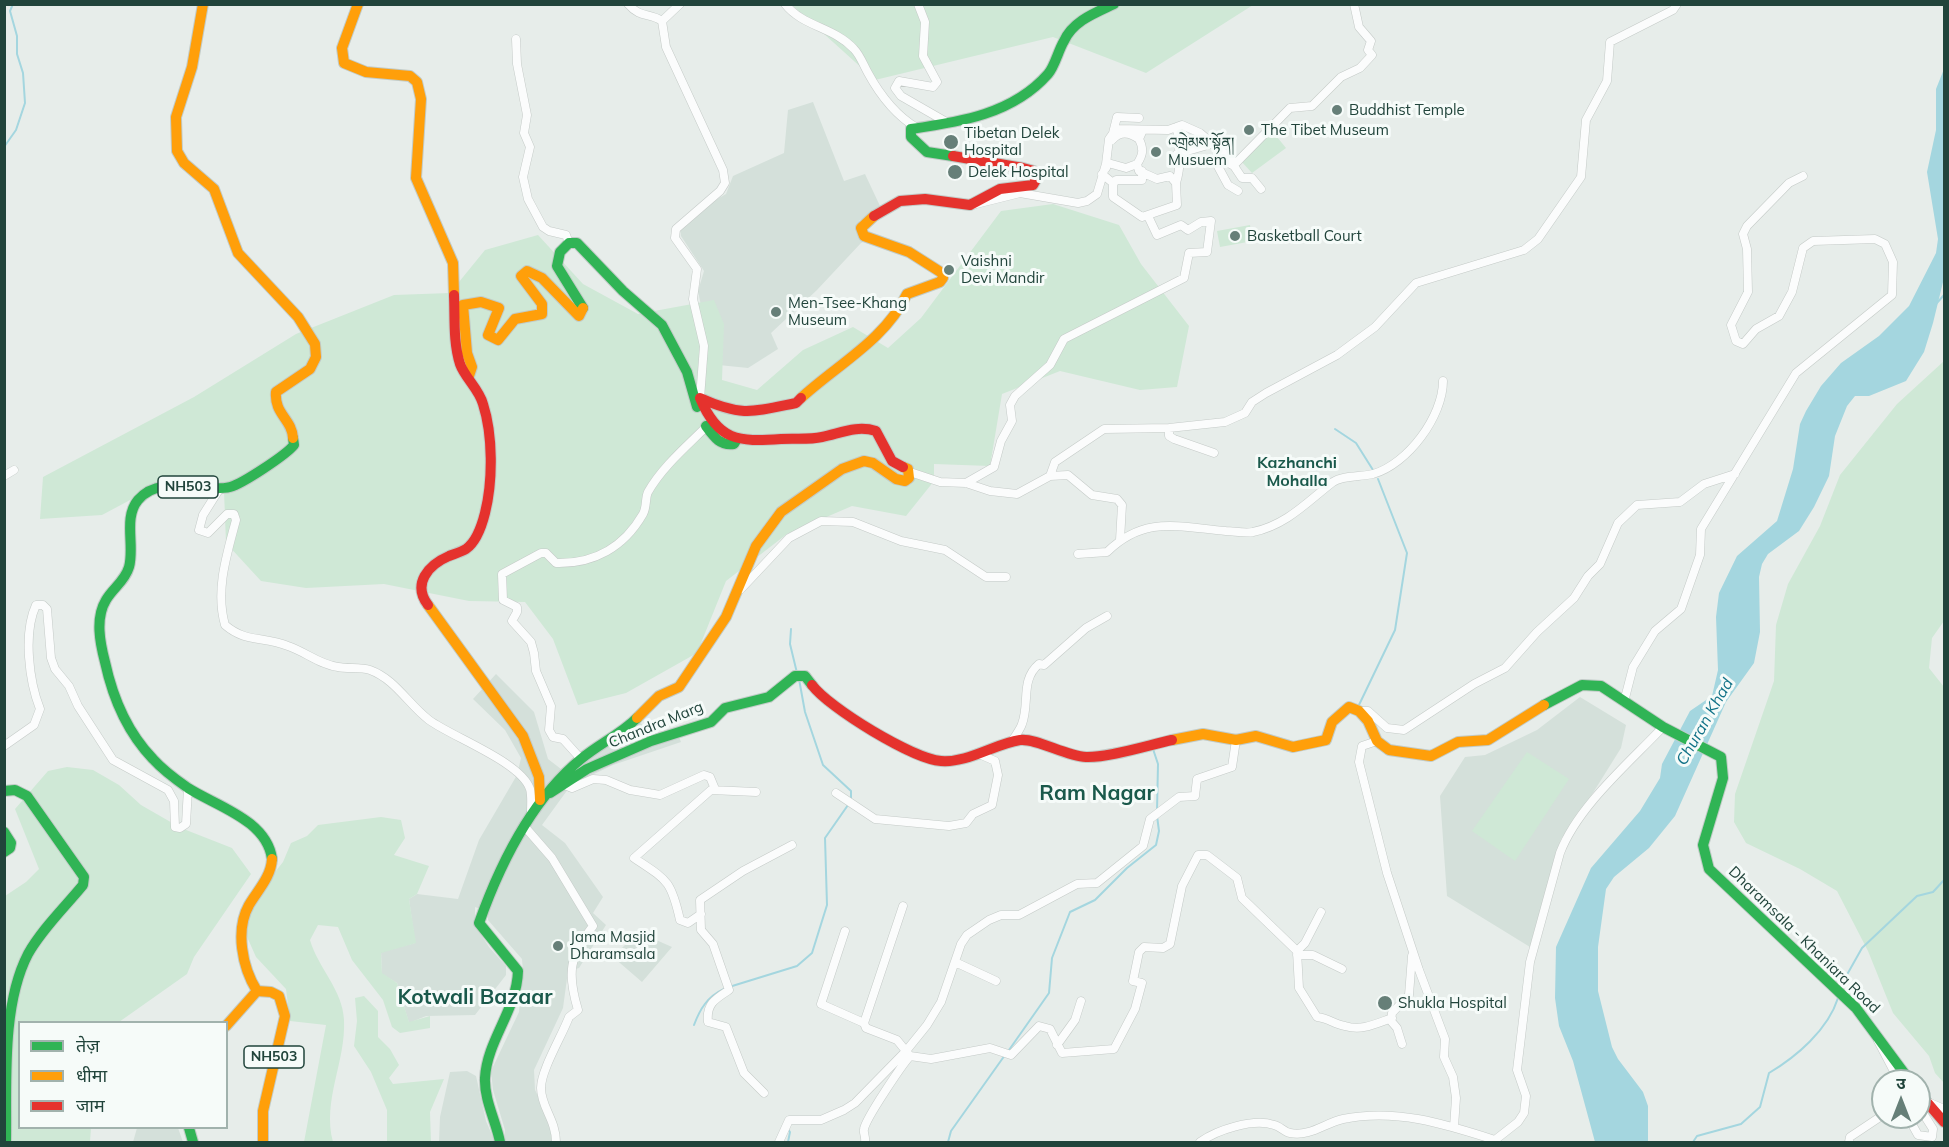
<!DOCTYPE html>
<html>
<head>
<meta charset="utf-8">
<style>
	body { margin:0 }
	#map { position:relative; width:1949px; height:1147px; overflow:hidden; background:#e7edea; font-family:Mulish,"Noto Sans Devanagari",sans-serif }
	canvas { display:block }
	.frame { position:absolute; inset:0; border:6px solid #21443b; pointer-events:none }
	.legend { position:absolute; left:18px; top:1021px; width:210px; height:108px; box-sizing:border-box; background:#f6fbf9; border:2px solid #a1b2ad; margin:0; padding:8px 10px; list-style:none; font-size:18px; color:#21443b }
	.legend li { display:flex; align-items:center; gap:12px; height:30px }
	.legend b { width:30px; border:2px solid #a1b2ad }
	.north { position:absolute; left:1871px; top:1069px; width:60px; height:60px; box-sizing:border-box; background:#f6fbf9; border:2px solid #a1b2ad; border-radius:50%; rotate:0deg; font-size:16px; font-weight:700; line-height:24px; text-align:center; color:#21443b }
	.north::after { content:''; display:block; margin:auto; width:21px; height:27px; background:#667f78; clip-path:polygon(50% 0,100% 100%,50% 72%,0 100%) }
</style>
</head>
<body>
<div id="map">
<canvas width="1949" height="1147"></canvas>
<div class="frame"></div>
<ul class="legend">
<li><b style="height:8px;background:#30b455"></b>तेज़</li>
<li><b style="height:8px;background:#ff9f0a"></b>धीमा</li>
<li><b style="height:8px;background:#e5322d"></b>जाम</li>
</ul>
<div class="north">उ</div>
</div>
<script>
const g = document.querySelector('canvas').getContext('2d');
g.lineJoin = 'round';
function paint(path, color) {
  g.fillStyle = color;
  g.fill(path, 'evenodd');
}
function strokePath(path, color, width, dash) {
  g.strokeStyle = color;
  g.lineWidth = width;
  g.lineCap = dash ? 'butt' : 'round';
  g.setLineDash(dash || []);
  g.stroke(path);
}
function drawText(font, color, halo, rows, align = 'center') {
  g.font = font + ' Mulish,"Noto Serif Tibetan",sans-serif';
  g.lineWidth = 6;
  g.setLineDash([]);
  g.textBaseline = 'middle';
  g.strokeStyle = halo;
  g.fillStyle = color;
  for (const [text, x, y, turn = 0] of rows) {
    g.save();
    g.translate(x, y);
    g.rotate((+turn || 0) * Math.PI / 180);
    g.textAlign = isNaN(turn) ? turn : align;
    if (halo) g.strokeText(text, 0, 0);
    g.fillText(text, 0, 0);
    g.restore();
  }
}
const built = new Path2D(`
	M813 102 844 181 865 174 880 206 859 221V232L868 240 861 243 817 290 771 333 778 349 748 368 709 364 706 330 698 291 704 271 681 236 679 221 726 194 733 176 784 153 788 110Z
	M496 674 534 712 548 759 561 769 636 716 650 736 675 727 681 742 613 765 571 785 542 825 565 843 603 897 593 913 606 925 579 968 568 971 563 1008 534 1070 535 1090 550 1119 554 1142H504L505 1130 493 1090 491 1071 519 1012 523 971 522 959 488 920V912L475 907V925L489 947 506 966V975L475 1015 426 1016 409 1023 397 983 382 974 381 952 415 943 409 899 417 894 458 899 479 840 517 775 521 758 505 730 473 699Z
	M1580 697 1626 725 1621 748 1581 812 1561 839 1530 947 1447 896 1440 796 1465 757 1485 755 1537 730Z
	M638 932 672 947 642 982 613 957Z
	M467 1071 476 1076 486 1121 495 1142H439L440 1117 450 1072Z
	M137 1128H178L183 1142H133Z`);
const green = new Path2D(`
	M792 5H1253L1146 73 1053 37 875 80Z
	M1273 132 1286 148 1252 173 1241 161Z
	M1053 204 1119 225 1141 264 1189 326 1177 387 1140 390 1060 371 1002 394 990 466 934 464V481L906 516 852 506 787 534 726 581 697 653 626 693 578 705 553 639 525 602 469 601 384 584 306 588 261 581 226 543 224 491 177 475 102 515 40 519 43 477 194 397 296 334 394 295 450 293 485 250 538 235 583 284 638 314 714 300 724 324 722 380 757 390 803 350 853 327 888 348 921 318 1001 211Z
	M1250 225 1253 241 1220 247 1217 231Z
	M1944 361V621L1932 638 1929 668 1944 687V1083L1935 1073 1929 1056 1893 1013 1868 951 1837 891 1800 869 1746 843 1734 822 1735 794 1774 681 1776 625 1788 584 1820 526 1840 475 1897 404Z
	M1527 752 1569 779 1515 861 1472 831Z
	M67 767 93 770 119 785 141 805 181 828 232 848 251 874 194 957 187 974 119 1022H20V1128H91L90 1142H5V896L26 882 39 869 15 809 48 771Z
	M381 817 401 820 405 838 394 855 429 866 417 894 409 899 416 943 381 953 382 973 397 983 409 1022 430 1016V1028L400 1033 392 1027 383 1000 352 960 338 927 318 925 310 940C318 968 343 990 344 1020 346 1062 322 1100 333 1142H304L326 1025 290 1021 286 989 256 957 244 930 249 905 283 862 291 843 307 836 318 825Z
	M364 996 378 1011V1037L390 1049 399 1065 389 1078 393 1084 444 1079 430 1112 431 1142H387V1110L371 1072 354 1046 357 1021 355 998Z`);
const water = new Path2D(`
	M1944 69V278L1933 323 1924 352 1906 381 1869 396H1855L1847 406 1835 436 1829 476 1814 507 1799 531 1768 554 1762 564 1759 577 1760 632 1754 663 1726 702 1675 816 1649 848 1614 877 1606 889 1598 947V991L1612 1047 1618 1059 1643 1092 1648 1106V1142H1595L1573 1061 1559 1026 1555 998 1556 947 1591 868 1640 811 1660 778 1662 764 1690 711 1712 696 1718 670 1716 617 1719 593 1737 556 1777 521 1793 469 1800 424 1806 411 1821 386 1841 363 1879 336 1909 306 1936 253 1938 239 1927 172 1936 130V89Z`);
const stream = new Path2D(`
	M4 147 16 130 25 103 23 73 17 54V36L10 11 13 4
	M1936 304 1944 295
	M1335 429 1356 443 1373 470
	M791 629 790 644 797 673
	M799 679 805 712 823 765 851 791V800
	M1358 707 1395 630 1407 553 1378 479
	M1153 749 1158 764 1157 811
	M1844 980 1862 948 1917 896 1933 892 1944 880
	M729 987 797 966 812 953 827 905 825 838 848 805
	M694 1025C700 1009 707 997 724 989
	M1009 1050 1049 993 1052 958 1070 912 1095 900 1127 868 1156 845 1159 831 1157 816
	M787 1128 790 1132 788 1142
	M948 1142 951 1131 1005 1055
	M1693 1142 1697 1136 1741 1124 1760 1107 1769 1073C1796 1057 1828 1030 1838 998`);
const street = new Path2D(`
	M628 4C641 19 649 12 662 21
	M680 4 662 21 666 47 723 170 725 183 720 191 676 229 675 238 697 269 693 299 704 346 700 398
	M785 4C803 27 834 27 854 49 860 55 864 66 868 73 880 95 895 115 917 128
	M918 4 925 22 923 56 937 82 933 87 899 81 895 88 901 96 948 123
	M516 39 517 64 527 115 524 133 530 147 523 177 528 199 543 227 549 231 566 235 569 243
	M1113 133 1117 117 1139 118
	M1112 140C1120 131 1129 132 1139 139
	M1177 154 1208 145
	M1219 158 1234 166 1242 178H1252L1261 189
	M1214 159 1228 185 1238 191
	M1106 168 1108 163 1126 168 1137 164
	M1102 174 1113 183V197L1142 217 1177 205 1176 183 1170 176 1157 179 1139 171 1137 164C1143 155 1144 149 1139 139L1143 130
	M1176 183C1182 165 1179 146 1177 127
	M1113 184 1116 180H1142V171
	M972 205 1020 193 1078 203 1087 201 1097 194 1106 164 1109 139 1116 129 1168 130 1182 125 1200 133 1236 163 1290 108 1312 106 1341 77 1360 68 1372 55 1368 50 1371 41 1359 27 1354 4
	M1169 428V436L1174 439 1214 453
	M910 472 940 482 966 483 990 491 1017 494 1050 476 1055 462 1104 429 1169 428 1225 422 1245 413 1252 402 1266 393 1337 355 1375 327 1416 283 1524 250 1538 239 1581 177 1586 120 1607 81 1610 42 1673 10 1677 4
	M4 476 14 470
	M1050 476 1068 475 1092 495 1117 499 1122 505 1120 540
	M966 483 994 467 1001 441 1012 421 1010 405 1015 396 1050 365 1064 339 1184 278 1189 253 1207 252 1211 221 1201 222 1188 230 1181 225 1157 235 1148 216
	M220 488 203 515 199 530 208 533 227 514H234L236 520C227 554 215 590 225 625 246 643 263 636 288 646 306 652 318 664 338 667 348 669 360 667 370 670 395 679 408 704 429 720 452 737 521 762 530 789 532 796 531 805 531 812
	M1078 554 1107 552C1145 515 1178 527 1226 531 1234 531 1245 534 1253 532 1287 525 1308 501 1333 482 1343 475 1361 477 1373 474 1408 464 1443 416 1443 381
	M741 589 789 538 821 521 853 522 901 541 945 550 986 577H1006
	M1624 702 1633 667 1655 631 1681 609 1700 555 1701 529 1796 373 1892 295 1893 262 1885 244 1875 239 1813 241 1803 248 1792 292 1779 316 1756 329 1743 344 1736 341 1731 325 1748 292 1747 249 1743 234 1747 226 1789 183 1803 176
	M1359 711H1368L1387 728 1404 730 1474 684 1505 668 1537 632 1574 598 1588 576 1600 564 1618 523 1637 505 1680 502 1704 484 1735 474
	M1012 741C1015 736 1020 730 1022 724 1030 703 1020 680 1039 664L1044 665 1086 628 1107 616
	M1377 741 1362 746 1359 762 1387 873 1419 970 1445 1039 1444 1057 1453 1077 1456 1098 1454 1127
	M4 746 34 725 40 709C29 681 23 633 36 605H43L47 609 51 658 55 669 69 686 78 706 113 760 168 790 174 801 175 827 180 828 186 824 188 788
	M581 759 563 739 553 737 549 730 551 706 536 671 534 653 531 642 512 621 517 612V607L503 600 502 574 541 553H546L556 563C594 564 624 547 643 514 647 507 645 498 648 492 662 467 687 446 707 426
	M565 785 572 788 593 779 606 780 630 790 660 795 704 775 710 777 715 789
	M836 793 875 819 949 826 966 823 973 814 992 805 998 775 995 761 979 754
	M525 827 552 858 593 926C569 957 567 973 578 1010L569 1017C562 1036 541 1070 541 1088 541 1107 556 1120 556 1142
	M701 914 688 923 680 920C671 880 667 880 634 858L711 790 756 792
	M845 931 821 1004 864 1023 866 1028 897 1040 910 1056 931 1059 990 1048 1011 1055 1039 1026 1050 1029 1062 1053 1114 1049 1135 1009 1142 983 1133 981 1139 952 1144 947 1163 948 1170 944 1182 886 1198 855H1207L1237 878 1242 898 1297 951 1299 988 1317 1017C1328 1018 1334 1024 1345 1026 1362 1031 1375 1024 1392 1018
	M1297 951 1305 943 1321 912
	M1297 955H1313L1342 969
	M955 962 996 981
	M864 1023 903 906
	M1878 1041 1899 1081
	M1402 1044 1397 1028 1391 1021 1392 1013 1409 995 1412 956
	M1057 1045 1075 1020 1081 1001
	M764 1093 744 1073 726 1027 708 1022C706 1004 715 999 729 990L713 944 701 930 700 900 743 871 792 845
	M1928 1102 1944 1109
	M1908 1117 1918 1135 1932 1137 1933 1129 1919 1107
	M779 1142 789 1120H821L844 1110 855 1103 906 1051 927 1025 941 1002 961 944 967 935 989 920 1001 915H1019L1077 884 1097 883 1143 846 1150 819 1179 797 1195 796 1197 779 1232 767 1236 740
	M865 1142C866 1137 863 1133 864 1129 866 1118 902 1065 910 1056
	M1200 1142C1217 1130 1253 1118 1274 1125 1280 1126 1284 1132 1290 1133 1310 1137 1325 1123 1343 1119 1396 1108 1445 1124 1495 1140L1518 1122 1524 1113 1526 1096 1517 1070 1530 962 1560 853C1578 806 1628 764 1663 727
	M1849 1142 1850 1137 1883 1115`);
const fast = new Path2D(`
	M953 156 927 152 911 137V129C960 122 1013 114 1048 74 1055 66 1058 51 1064 41 1073 21 1095 13 1114 4
	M583 308 557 266 560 252 569 243H577L623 291 662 325 687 372 697 407
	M706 426C714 437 720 446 734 444L737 439
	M1544 705 1582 685 1601 686 1663 727 1721 757 1723 778 1703 845 1709 869 1856 1008 1910 1081
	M4 791 15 790 27 796 84 877 83 885C65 907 42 929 28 954 1 1006 7 1085 6 1142
	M550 793 587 769 651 741 711 722 725 708 769 697 795 676H805L812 685
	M4 832 11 843 10 848 4 852
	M272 859C267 820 216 806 188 788 175 779 163 770 153 759 127 732 113 699 105 662 100 643 95 618 106 600 113 588 125 581 129 567 135 546 123 518 138 500 161 473 202 494 230 487 242 484 286 455 294 445L293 438
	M189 1128 193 1142
	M500 1142C496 1121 484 1100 485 1078 487 1040 517 1010 518 971L479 923C500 864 532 799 581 759 599 744 621 734 637 718`);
const slow = new Path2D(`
	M203 4 192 67 176 117 177 151 184 163 214 189 238 253 298 317 315 344 316 357 310 369 276 392C274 414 292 419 293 438
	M358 4 342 48 344 63 366 72 410 76 417 82 421 99 416 178 453 263 454 295
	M469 376 472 367 467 353 463 305 481 302 499 308 488 335 498 340 515 319 542 314V304L521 276 527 271 542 278 579 316 583 308
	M801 398C838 364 885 340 907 294L940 282 943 278 942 273 909 252 864 236 861 228 874 216
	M428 605 523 736 539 777 540 800
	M637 718 659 696 679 687 726 617 756 546 781 512 842 469 864 461 873 463 896 479 905 481 909 478 908 469 903 467
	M1172 740 1203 734 1236 740 1256 736 1293 747 1326 740 1332 722 1349 707 1359 711 1368 721 1377 741 1389 750 1431 756 1458 742 1488 740 1544 705
	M226 1026 257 991
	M263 1142V1111L285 1016 279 996 271 992 257 991C242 967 235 930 249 905 258 890 271 877 272 859`);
const jam = new Path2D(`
	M874 216 900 201 925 199 970 205 1000 189 1033 185 1037 178 1034 171 1023 168 953 156
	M801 398 796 403C753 412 742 417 700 398 718 441 738 442 781 439 794 438 808 440 822 437 841 433 857 425 876 431L892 461 903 467
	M428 605C412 584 428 565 449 556 454 554 461 552 466 549 476 542 482 525 485 513 493 481 493 435 483 404 479 389 465 378 460 364 453 342 455 317 454 295
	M812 685C829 708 913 759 941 761 968 763 994 744 1020 740 1037 738 1065 756 1086 757 1108 758 1149 745 1172 740
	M1919 1093 1944 1122`);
const markers = [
	[1337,110,6,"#667f78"],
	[1249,130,6,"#667f78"],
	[951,142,8,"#667f78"],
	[1156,152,6,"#667f78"],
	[955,172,8,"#667f78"],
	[1235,236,6,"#667f78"],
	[949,270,6,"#667f78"],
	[776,312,6,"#667f78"],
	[558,946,6,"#667f78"],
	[1385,1003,8,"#667f78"]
];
const shields = [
	[188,487,60],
	[274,1057,60]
];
const shieldNames = [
	["NH503",188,487],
	["NH503",274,1057]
];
const poiNames = [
	["Buddhist Temple",1349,110],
	["The Tibet Museum",1261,130],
	["Tibetan Delek",964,133],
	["Hospital",964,150],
	["འགྲེམས་སྟོན།",1168,143],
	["Musuem",1168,160],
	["Delek Hospital",968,172],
	["Basketball Court",1247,236],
	["Vaishni",961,261],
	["Devi Mandir",961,278],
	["Men-Tsee-Khang",788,303],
	["Museum",788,320],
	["Jama Masjid",570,937],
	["Dharamsala",570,954],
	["Shukla Hospital",1398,1003]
];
const streetNames = [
	["Chandra Marg",656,725,-22],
	["Dharamsala - Khaniara Road",1804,940,44]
];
const neighbourhoodNames = [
	["Kazhanchi",1297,463],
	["Mohalla",1297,481]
];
const waterNames = [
	["Churan Khad",1705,722,-60]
];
const districtNames = [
	["Ram Nagar",1097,794],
	["Kotwali Bazaar",475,998]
];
paint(built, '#d4e0da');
paint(green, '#cfe8d6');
paint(water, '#a4d6df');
strokePath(stream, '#a4d6df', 2);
strokePath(street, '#c4cac7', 9);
strokePath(fast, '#c2cbc7', 12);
strokePath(slow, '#c2cbc7', 12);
strokePath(jam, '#c2cbc7', 12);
strokePath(street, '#fbfcfc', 8);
strokePath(fast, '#30b455', 10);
strokePath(slow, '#ff9f0a', 10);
strokePath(jam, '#e5322d', 10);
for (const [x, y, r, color] of markers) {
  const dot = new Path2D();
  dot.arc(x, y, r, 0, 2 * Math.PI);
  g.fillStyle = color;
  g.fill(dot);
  strokePath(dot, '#f6fbf9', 2);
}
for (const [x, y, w] of shields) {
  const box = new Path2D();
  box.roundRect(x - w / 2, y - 11, w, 22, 4.5);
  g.fillStyle = '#f6fbf9';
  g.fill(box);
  strokePath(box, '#21443b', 1.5);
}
drawText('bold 14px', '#21443b', null, shieldNames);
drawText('15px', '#21443b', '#f6fbf9', poiNames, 'left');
drawText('15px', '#21443b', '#f6fbf9', streetNames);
drawText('bold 16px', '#1a594b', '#f6fbf9', neighbourhoodNames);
drawText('italic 16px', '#137388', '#f6fbf9', waterNames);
drawText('bold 21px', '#1a594b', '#f6fbf9', districtNames);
</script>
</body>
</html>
